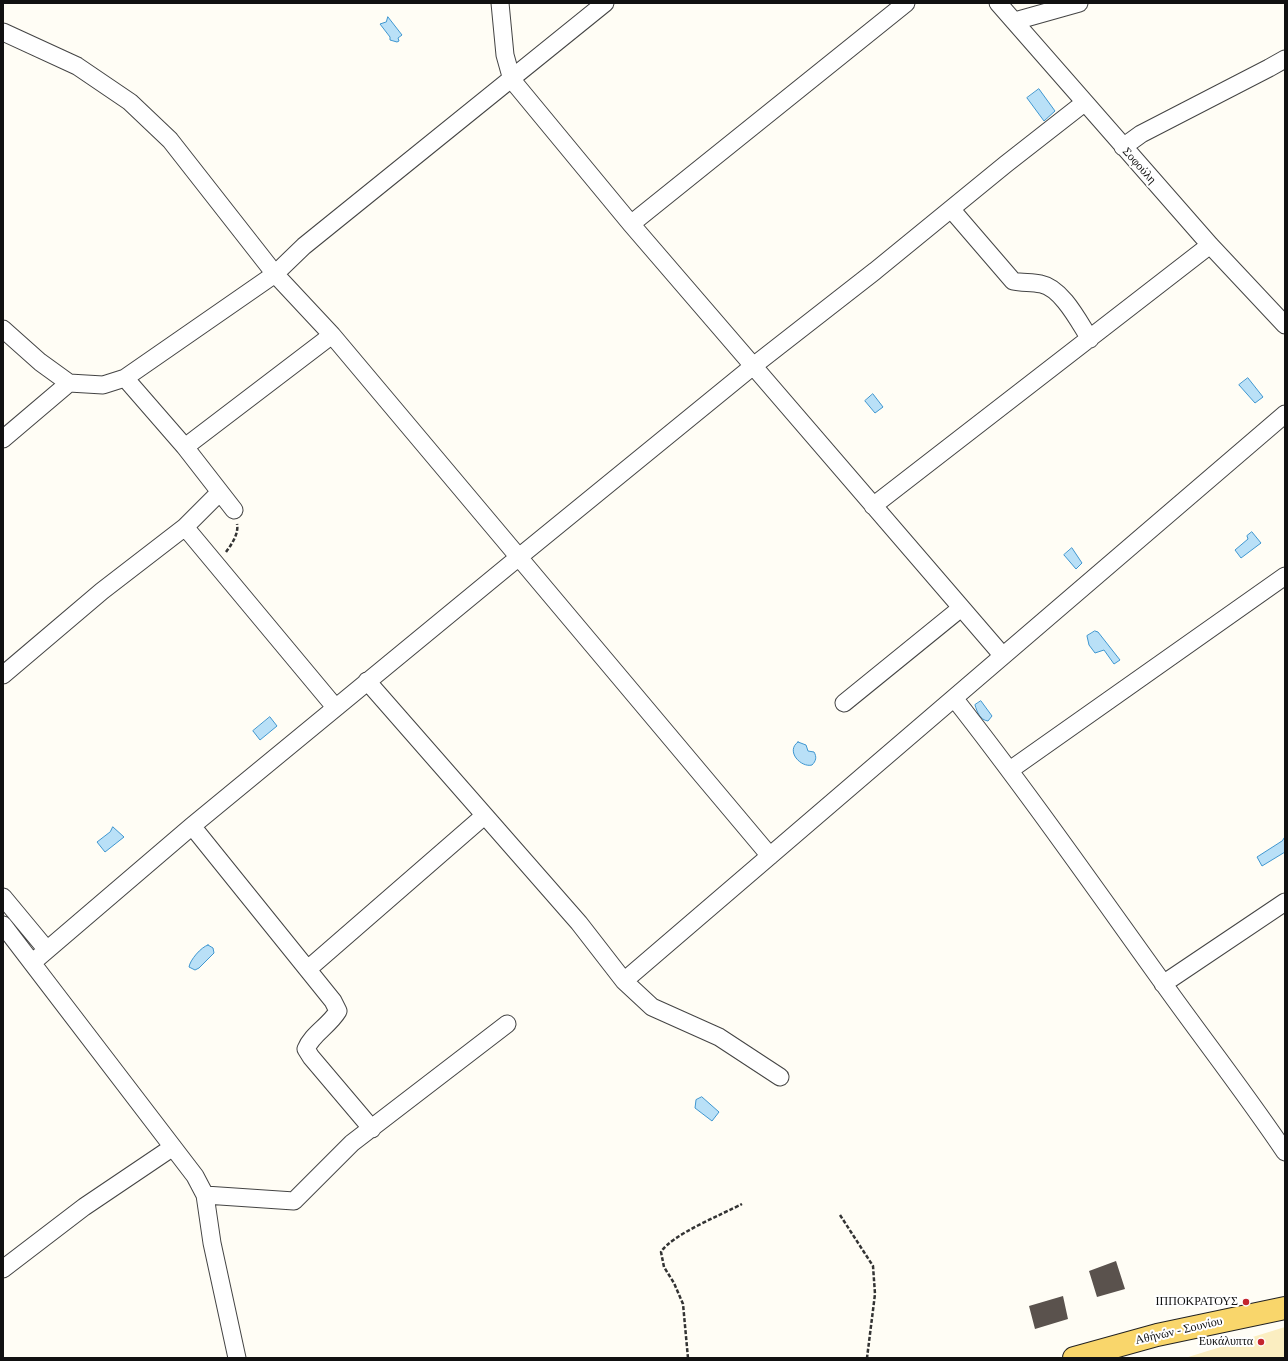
<!DOCTYPE html>
<html>
<head>
<meta charset="utf-8">
<style>
	body { margin:0 }
	#map { position:relative; width:1288px; height:1361px; overflow:hidden; background:#fffdf5; font-family:"Times New Roman",serif }
	canvas { display:block }
	.frame { position:absolute; inset:0; border:4px solid #111; pointer-events:none }
</style>
</head>
<body>
<div id="map">
<canvas width="1288" height="1361"></canvas>
<div class="frame"></div>
</div>
<script>
const g = document.querySelector('canvas').getContext('2d');
g.lineJoin = 'round';
function paint(path, color) {
  g.fillStyle = color;
  g.fill(path, 'evenodd');
}
function strokePath(path, color, width, dash) {
  g.strokeStyle = color;
  g.lineWidth = width;
  g.lineCap = dash ? 'butt' : 'round';
  g.setLineDash(dash || []);
  g.stroke(path);
}
function drawText(font, color, halo, rows, align = 'center') {
  g.font = font + ' "Times New Roman",serif';
  g.lineWidth = 4;
  g.setLineDash([]);
  g.textBaseline = 'middle';
  g.strokeStyle = halo;
  g.fillStyle = color;
  for (const [text, x, y, turn = 0] of rows) {
    g.save();
    g.translate(x, y);
    g.rotate((+turn || 0) * Math.PI / 180);
    g.textAlign = isNaN(turn) ? turn : align;
    if (halo) g.strokeText(text, 0, 0);
    g.fillText(text, 0, 0);
    g.restore();
  }
}
const sand = new Path2D(`
	M1285 1327V1357L1282 1358H1185Z`);
const water = new Path2D(`
	M388 17 402 35 398 38 399 41 397 42 390 40V37L380 24 386 22Z
	M1039 89 1055 111 1044 121 1027 98Z
	M1248 378 1263 397 1255 403 1239 385Z
	M873 394 883 407 875 413 865 401Z
	M1252 532 1261 543 1241 558 1235 550 1248 539 1247 536Z
	M1072 548 1082 563 1076 569 1064 555Z
	M1095 631 1098 632 1120 660 1114 664 1104 650 1095 653 1089 645 1087 636Z
	M981 701 992 716 988 721C980 720 977 712 975 705Z
	M270 717 277 726 260 740 253 731Z
	M798 742 806 745 808 751 814 752C817 757 816 761 812 765 801 768 785 751 798 742Z
	M113 827 124 837 105 852 97 842 110 832Z
	M1285 837V852L1262 866 1257 857 1282 841Z
	M208 945 213 948 214 953 199 968 195 970 189 967C190 960 201 947 208 945Z
	M702 1097 719 1112 712 1121 695 1108 696 1100Z`);
const building = new Path2D(`
	M1116 1261 1125 1289 1097 1297 1089 1271Z
	M1063 1296 1068 1319 1035 1329 1029 1306Z`);
const path = new Path2D(`
	M226 552C232 544 239 533 237 524
	M840 1215 873 1266 875 1294 867 1358
	M688 1358 683 1304 674 1283 664 1267 661 1252C671 1235 723 1214 742 1204`);
const minor = new Path2D(`
	M500 3 505 55 512 80 631 224 1003 656
	M998 3 1210 245 1285 325
	M1015 21 1079 3
	M3 32 77 66 130 102 170 140 275 274 304 246 605 3
	M1123 147 1141 134 1269 68 1285 59
	M951 209 1013 281C1022 283 1032 282 1041 284 1062 288 1079 322 1090 339
	M631 224 906 3
	M3 329 40 362 69 383 103 385 125 378 275 274 332 335 770 856
	M125 378 185 447 234 510
	M3 439 69 383
	M185 447 332 335
	M873 506 1210 245
	M185 527 335 707
	M3 675 102 591 185 527 219 493
	M367 681 579 923 624 981 652 1007 719 1037 780 1077
	M954 698C1027 791 1094 887 1163 983 1203 1039 1246 1094 1285 1152
	M844 703 961 608
	M1010 770 1285 576
	M192 826 333 1001 338 1011C329 1026 312 1034 306 1049L311 1057 372 1129
	M3 897 47 950
	M3 925 195 1176 205 1195 212 1243 237 1358
	M33 962 192 826 519 557 752 367 875 271 1006 164 1084 103
	M308 969 484 816
	M624 981 1285 414
	M1163 984 1285 902
	M205 1195 294 1201 352 1143 507 1024
	M3 1269 84 1207 173 1147`);
const major = new Path2D(`
	M1074 1358 1157 1335 1285 1308`);
const markers = [
	[1246,1302,4,"#c4262e"],
	[1261,1342,4,"#c4262e"]
];
const streetNames = [
	["Σοφούλη",1139,166,48],
	["Αθήνών - Σουνίου",1179,1331,-13]
];
const poiNames = [
	["ΙΠΠΟΚΡΑΤΟΥΣ",1238,1302],
	["Ευκάλυπτα",1253,1342]
];
paint(sand, '#fbeec1');
paint(water, '#b9e0f7');
strokePath(water, '#3f96cf', 1);
paint(building, '#5a524d');
strokePath(minor, '#444', 19);
strokePath(major, '#222', 24);
strokePath(path, '#333', 2.5, [4, 2]);
strokePath(minor, '#fff', 17);
strokePath(major, '#f9d66b', 22);
for (const [x, y, r, color] of markers) {
  const dot = new Path2D();
  dot.arc(x, y, r, 0, 2 * Math.PI);
  g.fillStyle = color;
  g.fill(dot);
  strokePath(dot, '#fff', 1.5);
}
drawText('12px', '#111', '#fff', streetNames);
drawText('12px', '#111', '#fff', poiNames, 'right');
</script>
</body>
</html>
